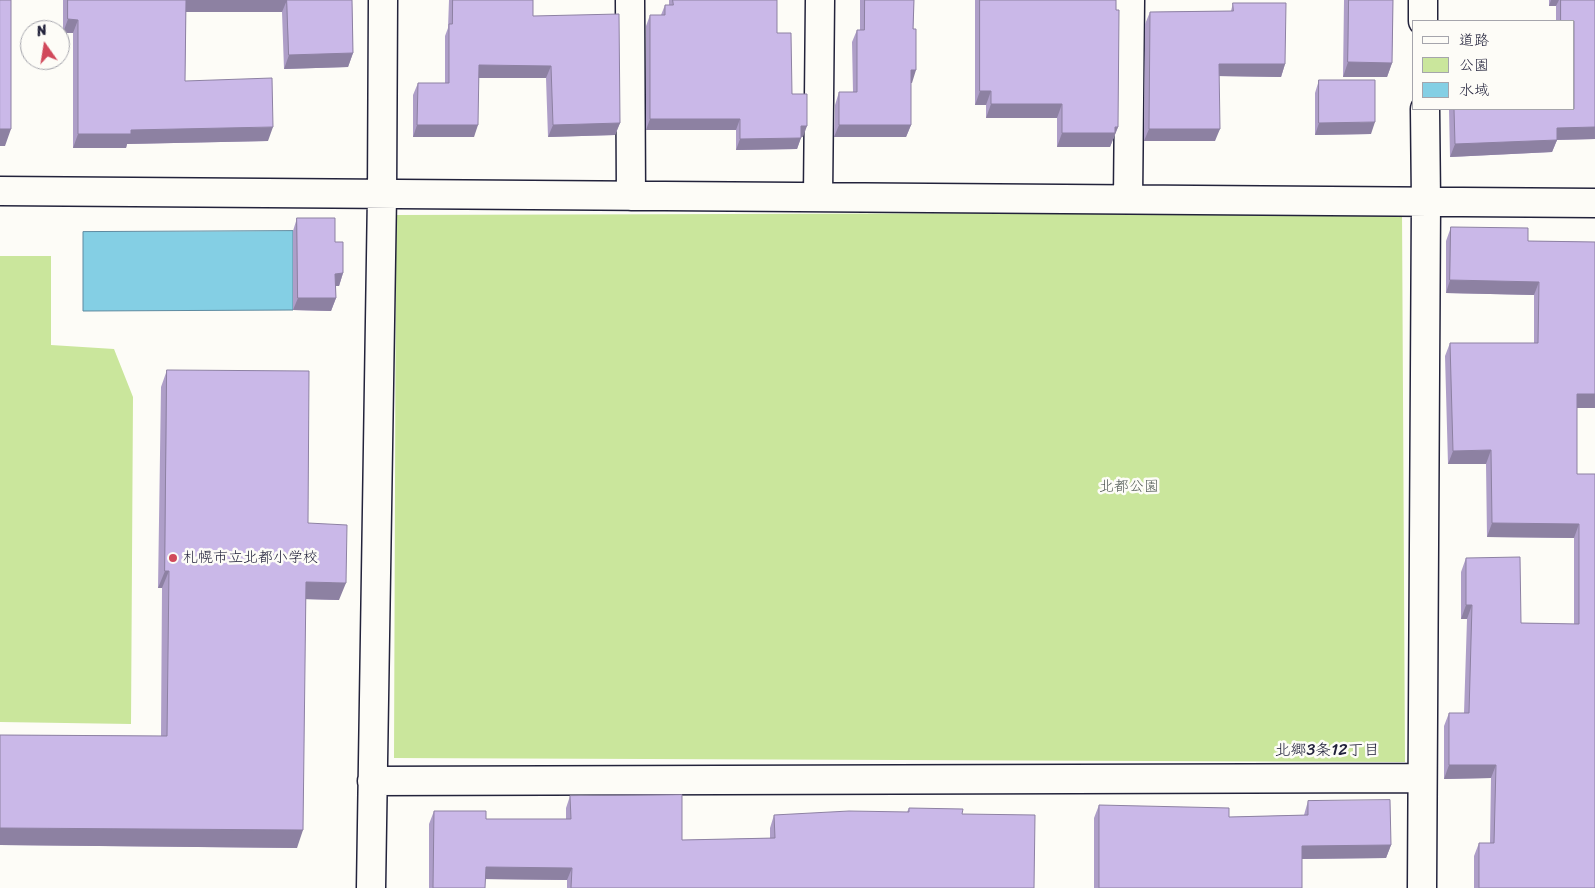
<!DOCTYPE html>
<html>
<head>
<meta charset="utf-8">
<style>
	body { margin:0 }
	#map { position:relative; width:1595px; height:888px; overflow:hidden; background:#fdfcf7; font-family:Sriracha,"Klee One",sans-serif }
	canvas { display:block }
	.legend { position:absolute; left:1412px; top:20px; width:162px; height:90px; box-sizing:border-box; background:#fdfcf7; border:1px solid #a5a5ac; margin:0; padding:6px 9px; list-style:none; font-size:15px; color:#22223b }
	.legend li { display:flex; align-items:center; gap:10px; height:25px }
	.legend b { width:25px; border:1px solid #a5a5ac }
	.north { position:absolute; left:20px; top:20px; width:50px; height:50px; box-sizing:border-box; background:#fdfcf7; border:1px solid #a5a5ac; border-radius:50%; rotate:347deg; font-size:14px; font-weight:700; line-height:20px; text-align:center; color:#22223b }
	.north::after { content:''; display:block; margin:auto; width:18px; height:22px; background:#d1495b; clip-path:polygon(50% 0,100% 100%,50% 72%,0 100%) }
</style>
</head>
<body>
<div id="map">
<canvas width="1595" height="888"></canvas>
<ul class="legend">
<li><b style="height:6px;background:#fdfcf7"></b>道路</li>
<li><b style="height:14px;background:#cae69c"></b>公園</li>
<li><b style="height:14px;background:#84cfe4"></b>水域</li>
</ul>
<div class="north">N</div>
</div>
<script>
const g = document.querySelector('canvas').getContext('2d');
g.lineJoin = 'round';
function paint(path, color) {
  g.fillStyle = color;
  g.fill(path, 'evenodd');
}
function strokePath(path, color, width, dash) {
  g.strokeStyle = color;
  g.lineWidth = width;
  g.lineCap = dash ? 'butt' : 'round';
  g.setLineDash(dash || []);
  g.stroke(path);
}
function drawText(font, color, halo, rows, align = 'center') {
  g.font = font + ' Sriracha,"Klee One",sans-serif';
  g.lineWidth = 5;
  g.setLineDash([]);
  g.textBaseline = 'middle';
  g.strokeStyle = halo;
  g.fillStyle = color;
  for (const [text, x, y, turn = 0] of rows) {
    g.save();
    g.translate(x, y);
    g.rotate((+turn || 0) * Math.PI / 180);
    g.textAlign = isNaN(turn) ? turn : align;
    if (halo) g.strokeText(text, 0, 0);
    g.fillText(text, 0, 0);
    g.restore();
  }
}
const green = new Path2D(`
	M1402 212 1405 762 394 758 396 215Z
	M0 256H51V345L114 349 133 397 131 724 0 722Z`);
const water = new Path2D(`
	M293 231V310L83 311V232Z`);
const minor = new Path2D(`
	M630 0 631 196
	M1423 0V21
	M0 191 1595 203
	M818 197 820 0
	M1128 199 1130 0
	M372 781 1422 778
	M371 888 382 195 383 0
	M1422 888 1426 202 1425 109`);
const wall = new Path2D(`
	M63 0H352L353 53 348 67 284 69 282 12H186L185 81 268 141 127 144 126 148H73V33H63Z
	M449 0H533V16L620 123 615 135 548 137 546 78H479L474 137H413V95L418 83H445V36L448 28Z
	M669 0H777V33L803 137H801L797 149 736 150V130H646V26L650 15H661L665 5H669Z
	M860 0H914L912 83H911V125L906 137H834L835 105 839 92H853L852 42 857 30H860Z
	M975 0H1116L1118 127 1110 147H1057V118H986V105H975Z
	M1344 0H1393L1392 63 1387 77H1343Z
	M1549 0H1595V139L1557 140 1552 152 1450 157 1449 109H1574V21H1556V6H1549Z
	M1233 3 1285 64 1281 77 1219 76 1215 141H1144L1145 24 1150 12 1231 11Z
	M1319 80 1371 134 1315 135V93Z
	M297 218 335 242 343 273 339 286H336V298L331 311 293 310V231Z
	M1451 227 1528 241 1595 242V408H1577V474L1595 888H1474V856L1479 843H1490L1491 778 1444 779V726L1449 713H1464L1467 619H1461V572L1466 558 1521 623 1574 624V538L1487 537 1486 464H1448L1445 356 1450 343H1534V295L1446 293V241Z
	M167 370 308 523 339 600 306 599 297 848 0 845V735L161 736 162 588H158L161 387Z
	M570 796 682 840 770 838V828L774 815 907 812 909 808 962 814 1034 888H567V880L485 879V888H429V824L434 811 486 819H566V808Z
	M1308 801 1391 845 1386 858 1302 859V888H1094V818L1099 805 1229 817 1304 815Z`);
const shadedWall = new Path2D(`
	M186 0H287L282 12H181Z
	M1551 0H1559L1556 6H1549Z
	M68 19 78 20 73 33H63Z
	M353 53 348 67 284 69 289 55Z
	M1348 62 1392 63 1387 77H1343Z
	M1219 64H1285L1281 77 1215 76Z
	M479 65 551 66 546 78H475Z
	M911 70H916L912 83H906Z
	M980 91H991L986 105H975Z
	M991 104H1062L1057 118H986Z
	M650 119H740L736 130H646Z
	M1375 122 1371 134 1315 135 1319 123Z
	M620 123 615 135 548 137 553 125Z
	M417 125H478L474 137H413Z
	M839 125H911L906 137H834Z
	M801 126H807L803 137H797Z
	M273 127 268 141 127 144 126 148H73L78 134 131 130Z
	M1118 127 1110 147H1057L1062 133Z
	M1595 127V139L1552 140 1557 128Z
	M0 129H11L5 146H0Z
	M1149 129H1220L1215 141H1144Z
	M801 138 797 149 736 150 740 139Z
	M1557 140 1552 152 1450 157 1455 144Z
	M343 273 339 286H331L335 274Z
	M1450 280 1539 282 1534 295 1446 293Z
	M298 298H336L331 311 293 310Z
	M1577 394H1595V408H1572Z
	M1491 450 1486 464H1448L1453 451Z
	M1492 523 1579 524 1574 538 1487 537Z
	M165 571H169L162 588H158Z
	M306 582 346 583 339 600 300 599Z
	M1466 605H1472L1467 619H1461Z
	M1449 765H1496L1491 778 1444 779Z
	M0 828 303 830 297 848 0 845Z
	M1391 845 1386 858 1297 859 1302 846Z
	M486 867 572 868 567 880 481 879Z`);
const building = new Path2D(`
	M0 0H11V129H0Z
	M68 0H186L185 81 272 78 273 127 131 130V134H78V20L68 19Z
	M287 0H352L353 53 289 55Z
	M453 0H533V16L619 14 620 123 553 125 551 66 479 65 478 125H417L418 83H449V24H452Z
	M673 0H777V33H791L792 94H807V126H801V138L740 139V119H650V15H665V5H673Z
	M865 0H914L913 29H916V70H911V125H839V92H857V30H864Z
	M980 0H1116V10H1119L1118 127H1115V133H1062V104H991V91H980Z
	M1349 0H1393L1392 63 1348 62Z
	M1561 0H1595V127L1557 128V140L1455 144 1454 109H1574V21H1561Z
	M1233 3H1286L1285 64H1219L1220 129H1149L1150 12 1233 11Z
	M1319 80H1375V122L1319 123Z
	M297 218H335V242H343V273L335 274 336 298H298Z
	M1451 227 1528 228V241L1595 242V394H1577V474H1595V888H1479V843H1494L1496 765H1449V713H1469L1472 605H1466V558L1520 557 1521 623 1579 624V524L1492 523 1491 450 1453 451 1450 343H1538L1539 282 1450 280Z
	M167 370 309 371 308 523 347 525 346 583 306 582 303 830 0 828V735L167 736 169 571H165Z
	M682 795V840L775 838 774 815 849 811 909 812V808L963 809 962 814 1035 815 1034 888H571L572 868 486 867 485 888H433L434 811H486V819H571L570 796Z
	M1390 800 1391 845 1302 846V888H1099V805L1229 808V817L1308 815V801Z`);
const markers = [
	[173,558,5,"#d1495b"]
];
const parkNames = [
	["北都公園",1129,487]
];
const poiNames = [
	["札幌市立北都小学校",183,558]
];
const neighbourhoodNames = [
	["北郷3条12丁目",1327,751]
];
paint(green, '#cae69c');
paint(water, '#84cfe4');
strokePath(water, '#5d8aa0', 1);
strokePath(minor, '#22223b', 31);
strokePath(minor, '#fdfcf7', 28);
paint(wall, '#ae9ec8');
paint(shadedWall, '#8d81a2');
paint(building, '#cab8e8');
strokePath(building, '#8d81a2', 1);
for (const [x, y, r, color] of markers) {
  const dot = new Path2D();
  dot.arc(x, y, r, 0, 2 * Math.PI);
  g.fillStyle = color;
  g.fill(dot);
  strokePath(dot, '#fdfcf7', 2);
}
drawText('15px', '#545d58', '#fdfcf7', parkNames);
drawText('15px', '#22223b', '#fdfcf7', poiNames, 'left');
drawText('16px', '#22223b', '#fdfcf7', neighbourhoodNames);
</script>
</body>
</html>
